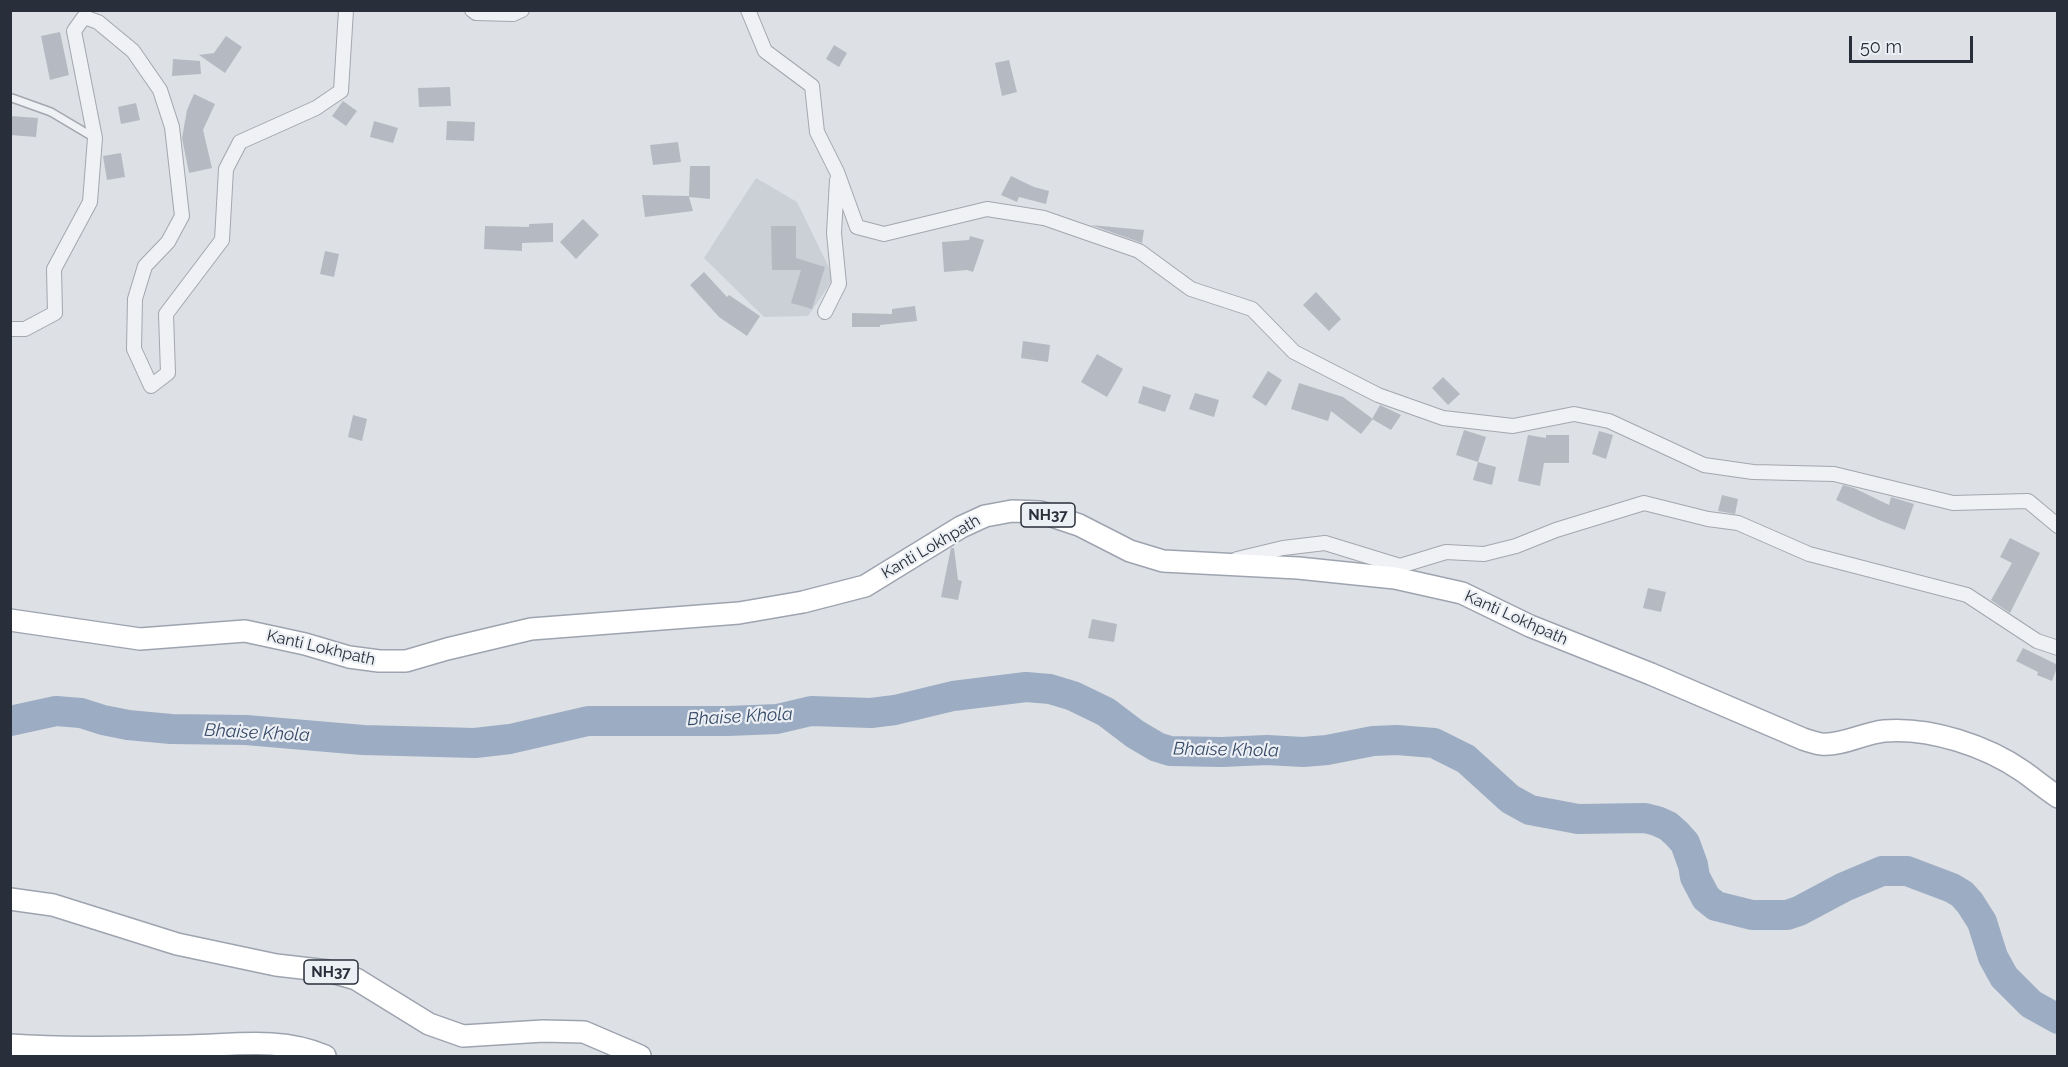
<!DOCTYPE html>
<html>
<head>
<meta charset="utf-8">
<style>
	body { margin:0 }
	#map { position:relative; width:2068px; height:1067px; overflow:hidden; background:#dde0e5; font-family:Raleway,sans-serif }
	canvas { display:block }
	.frame { position:absolute; inset:0; border:12px solid #282e3a; pointer-events:none }
	.scale { position:absolute; left:1849px; top:36px; width:124px; height:27px; box-sizing:border-box; border:3px solid #282e3a; border-top:0; padding-left:8px; font-size:18px; line-height:21px; white-space:nowrap; color:#282e3a; -webkit-text-stroke:4px #eceff3; paint-order:stroke }
</style>
</head>
<body>
<div id="map">
<canvas width="2068" height="1067"></canvas>
<div class="frame"></div>
<div class="scale">50 m</div>
</div>
<script>
const g = document.querySelector('canvas').getContext('2d');
g.lineJoin = 'round';
function paint(path, color) {
  g.fillStyle = color;
  g.fill(path, 'evenodd');
}
function strokePath(path, color, width, dash) {
  g.strokeStyle = color;
  g.lineWidth = width;
  g.lineCap = dash ? 'butt' : 'round';
  g.setLineDash(dash || []);
  g.stroke(path);
}
function drawText(font, color, halo, rows, align = 'center') {
  g.font = font + ' Raleway,sans-serif';
  g.lineWidth = 4.5;
  g.setLineDash([]);
  g.textBaseline = 'middle';
  g.strokeStyle = halo;
  g.fillStyle = color;
  for (const [text, x, y, turn = 0] of rows) {
    g.save();
    g.translate(x, y);
    g.rotate((+turn || 0) * Math.PI / 180);
    g.textAlign = isNaN(turn) ? turn : align;
    if (halo) g.strokeText(text, 0, 0);
    g.fillText(text, 0, 0);
    g.restore();
  }
}
const built = new Path2D(`
	M756 178 797 202 834 278 808 316 764 317 704 258Z`);
const river = new Path2D(`
	M10 721 56 711 81 713 103 720 128 725 171 729 246 730 363 740 475 743 510 739 588 721H728L777 719 811 711 871 713 895 710 953 696 1026 687 1050 689 1073 696 1106 712 1135 734 1157 747 1170 751 1222 752 1267 750 1303 752 1327 750 1373 741 1397 740 1434 743 1466 759 1510 799 1530 810 1578 819 1645 818 1657 821 1668 826 1677 834 1685 843 1693 865 1695 877 1706 898 1716 906 1752 915H1787L1799 911 1844 887 1882 871H1907L1952 888 1962 894 1970 903 1982 922 1993 957 2004 977 2031 1004 2058 1019`);
const building = new Path2D(`
	M60 32 69 75 50 80 41 36Z
	M226 36 242 47 225 73 199 55 214 53Z
	M834 45 847 53 839 67 826 59Z
	M173 59 200 61 201 74 172 76Z
	M1009 60 1017 92 1002 96 995 63Z
	M450 87 451 106 419 107 418 88Z
	M194 94 215 104 203 130 212 168 189 173 182 138 187 110Z
	M343 101 357 111 346 126 332 116Z
	M136 103 140 120 121 124 118 107Z
	M10 116 38 118 36 137 10 135Z
	M374 121 398 128 393 143 370 137Z
	M447 121 475 122 474 141 446 140Z
	M678 142 681 162 653 165 650 145Z
	M121 153 125 177 107 180 103 156Z
	M690 166H710V199L689 197 693 211 645 217 642 195 689 196Z
	M1011 176 1034 187 1049 191 1046 204 1019 197 1017 202 1001 195Z
	M583 219 599 235 576 259 560 242Z
	M553 223V242L522 243V251L484 249 485 226 529 227V224Z
	M1091 225 1144 230 1142 243Z
	M771 226H796V258L825 267 812 309 791 303 801 270H772Z
	M970 236 984 240 973 272 967 270 944 272 942 242 969 240Z
	M325 251 339 254 334 277 320 274Z
	M704 272 727 297 729 295 760 316 747 336 719 317 690 285Z
	M1316 292 1341 319 1329 331 1303 305Z
	M915 306 917 321 880 325V327H852V313L892 314V309Z
	M1023 341 1050 345 1048 362 1021 358Z
	M1097 354 1123 369 1107 397 1081 382Z
	M1268 371 1282 380 1266 406 1252 397Z
	M1443 377 1460 394 1448 405 1432 388Z
	M1299 383 1343 397 1373 419 1361 434 1331 411 1328 421 1291 409Z
	M1143 386 1171 395 1165 412 1138 403Z
	M1195 393 1219 400 1214 417 1189 409Z
	M1380 405 1401 415 1391 430 1372 419Z
	M353 415 367 419 362 441 348 437Z
	M1464 430 1486 437 1478 462 1456 455Z
	M1599 431 1613 435 1606 459 1592 454Z
	M1528 435 1546 438V435H1569V463H1544L1540 486 1518 481Z
	M1478 462 1496 467 1492 485 1473 480Z
	M1843 485 1854 488 1889 505 1891 497 1914 504 1905 530 1879 520 1836 500Z
	M1722 495 1738 499 1735 514 1718 511Z
	M2010 538 2040 553 2010 613 1991 600 2012 563 2000 557Z
	M951 548H954L958 580 962 581 958 600 941 597Z
	M1648 588 1666 592 1661 612 1643 608Z
	M1092 619 1117 624 1114 642 1088 638Z
	M2023 648 2058 665 2052 681 2037 675 2038 672 2016 661Z`);
const lane = new Path2D(`
	M12 98 51 112 93 137`);
const street = new Path2D(`
	M472 10 476 13 513 14 522 10
	M748 10 765 51 812 86 817 132 837 172 857 227 884 234 987 209 1044 218 1139 251 1191 289 1252 309 1294 352 1378 395 1443 418 1513 426 1574 414 1609 421 1704 465 1753 472 1834 474 1953 503 2028 501 2058 526
	M825 312 839 284 834 233 837 180
	M10 329H25L55 313 54 269 90 202 95 138 74 31 84 17 98 22 133 51 160 90 172 127 182 216 168 242 145 266 135 299 134 349 151 386 168 373 166 314 222 240 226 169 240 142 316 108 341 91 346 10
	M1237 559 1283 548 1325 543 1400 566 1446 552 1484 554 1516 546 1556 530 1644 503 1708 519 1738 523 1809 554 1967 595 2037 641 2058 648`);
const primary = new Path2D(`
	M10 620 140 639 245 631 305 644 349 657 379 661H406L447 649 531 629 739 613 803 602 865 586 961 527 985 516 1012 511 1040 512 1079 525 1130 551 1163 561 1298 568 1395 578 1462 593 1530 626 1651 674 1803 739C1809 741 1815 743 1821 744 1842 746 1864 733 1884 731 1930 727 1987 746 2024 772 2035 780 2046 789 2058 797
	M10 899 53 905 177 944 276 965 328 971 356 979 429 1024 463 1036 543 1031 584 1032 640 1056
	M10 1045C70 1049 130 1047 189 1046 235 1045 281 1037 325 1056`);
const shields = [
	[1048,515,54],
	[331,972,54]
];
const shieldNames = [
	["NH37",1048,515],
	["NH37",331,972]
];
const streetNames = [
	["Kanti Lokhpath",931,547,-30],
	["Kanti Lokhpath",1516,618,24],
	["Kanti Lokhpath",321,648,13]
];
const waterNames = [
	["Bhaise Khola",740,717,-3],
	["Bhaise Khola",257,733,3],
	["Bhaise Khola",1226,750,1]
];
paint(built, '#cbcfd6');
strokePath(river, '#9cacc2', 30);
paint(building, '#b5b9c1');
strokePath(lane, '#a3a7ae', 10);
strokePath(street, '#a3a7ae', 16);
strokePath(primary, '#9ea4af', 24);
strokePath(lane, '#eff1f4', 7);
strokePath(street, '#eff1f4', 14);
strokePath(primary, '#fff', 21);
for (const [x, y, w] of shields) {
  const box = new Path2D();
  box.roundRect(x - w / 2, y - 12, w, 24, 4.5);
  g.fillStyle = '#eceff3';
  g.fill(box);
  strokePath(box, '#282e3a', 1.5);
}
drawText('bold 15px', '#282e3a', null, shieldNames);
drawText('16px', '#282e3a', '#eceff3', streetNames);
drawText('italic 18px', '#374b69', '#eceff3', waterNames);
</script>
</body>
</html>
